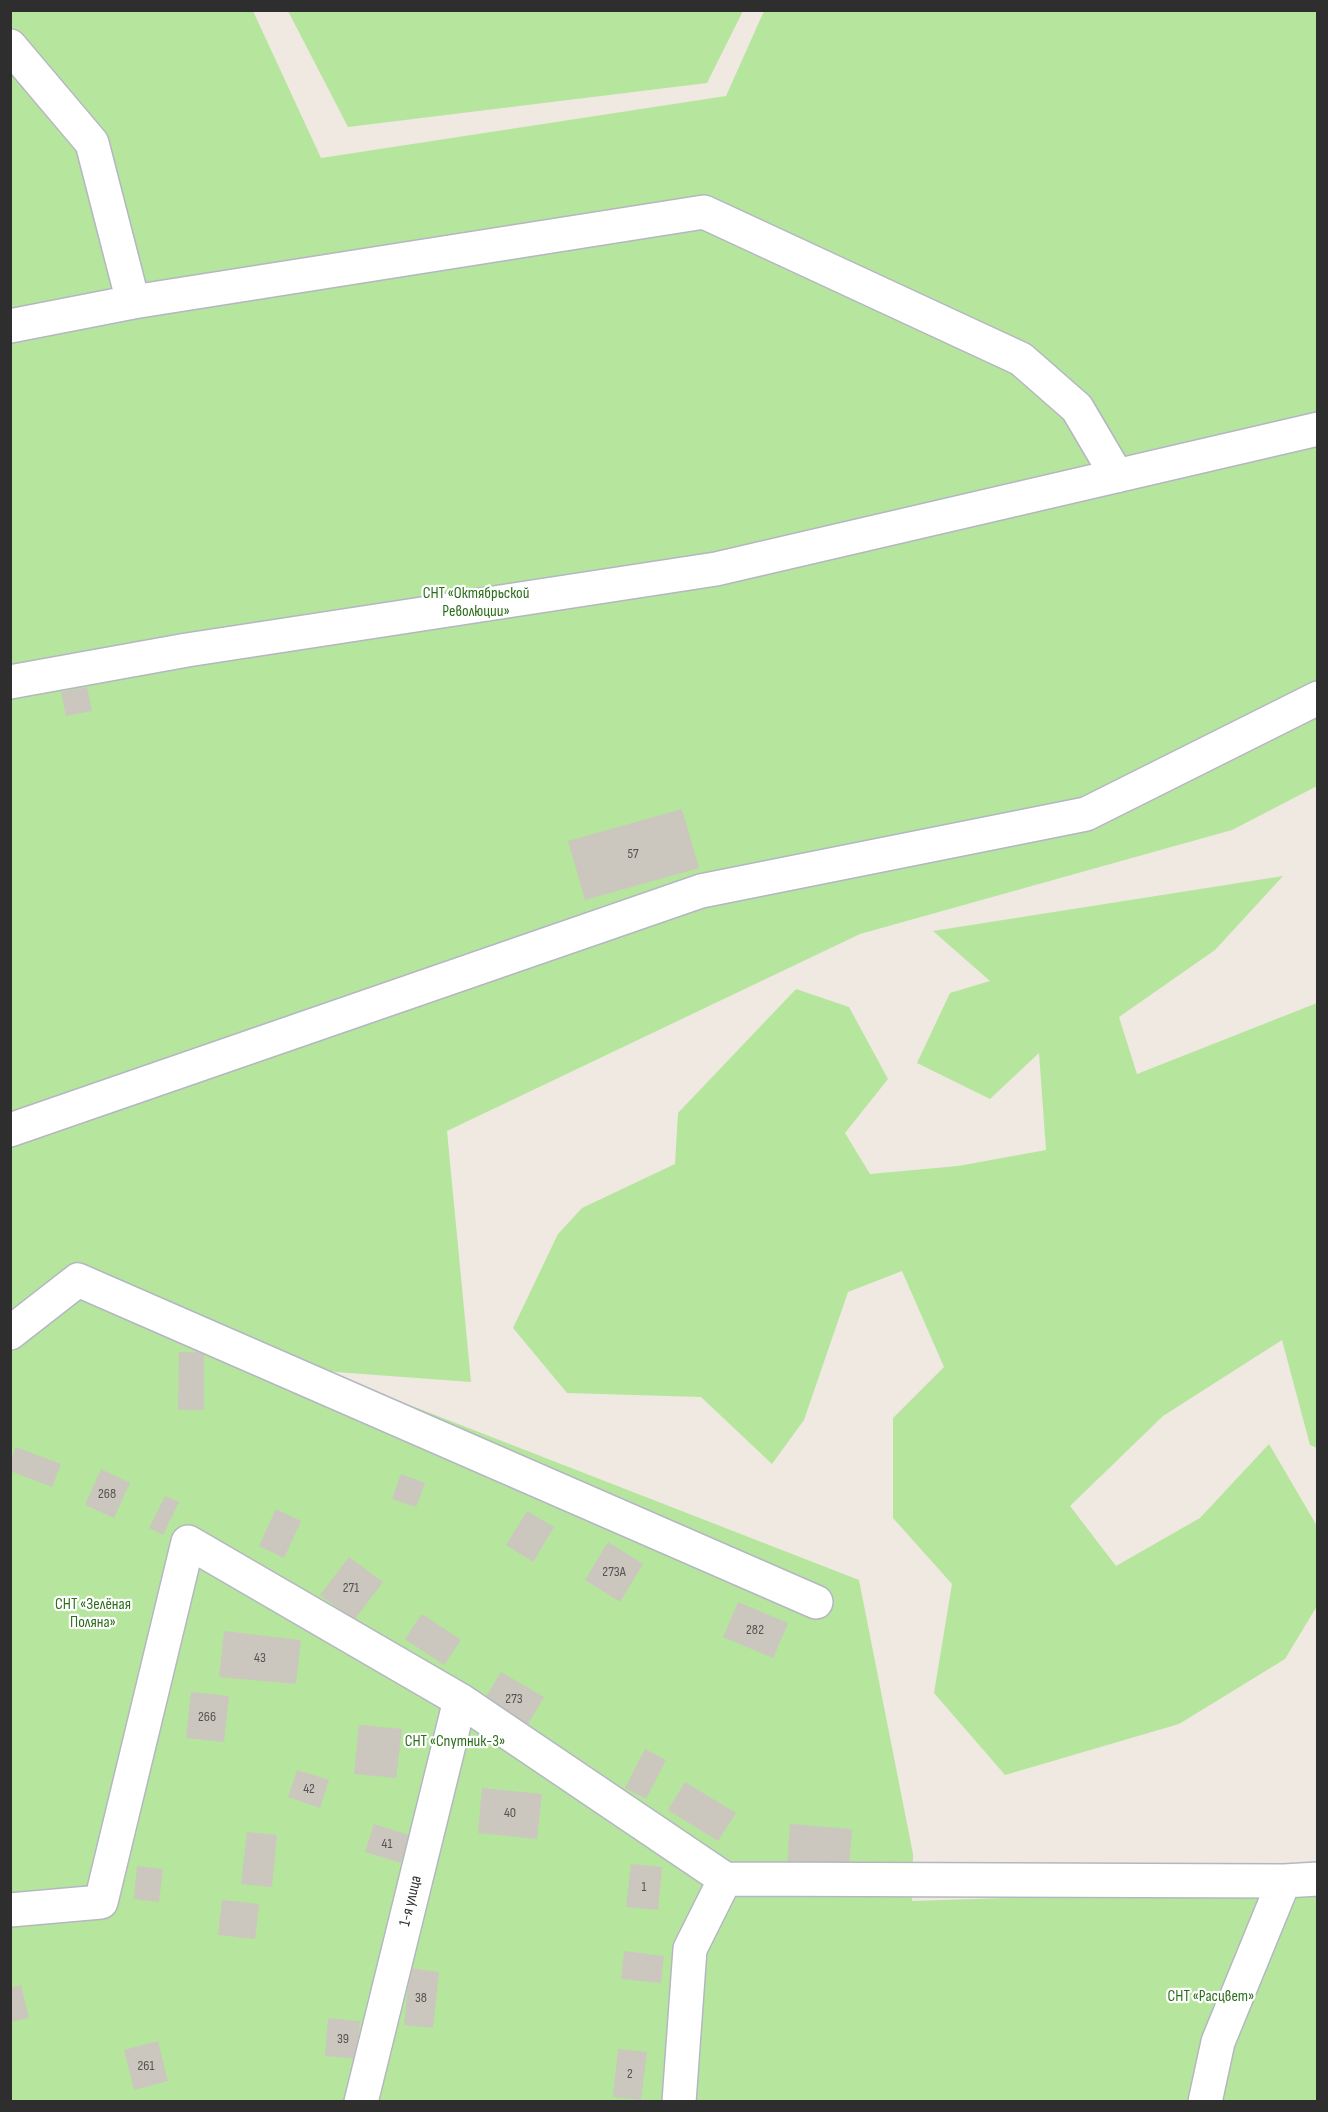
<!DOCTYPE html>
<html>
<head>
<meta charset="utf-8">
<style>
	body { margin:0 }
	#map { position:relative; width:1328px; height:2112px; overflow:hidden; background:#efe9e1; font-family:"Sofia Sans Condensed",sans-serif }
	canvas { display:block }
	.frame { position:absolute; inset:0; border:12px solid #2e2e2e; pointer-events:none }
</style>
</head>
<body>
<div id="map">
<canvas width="1328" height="2112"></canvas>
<div class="frame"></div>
</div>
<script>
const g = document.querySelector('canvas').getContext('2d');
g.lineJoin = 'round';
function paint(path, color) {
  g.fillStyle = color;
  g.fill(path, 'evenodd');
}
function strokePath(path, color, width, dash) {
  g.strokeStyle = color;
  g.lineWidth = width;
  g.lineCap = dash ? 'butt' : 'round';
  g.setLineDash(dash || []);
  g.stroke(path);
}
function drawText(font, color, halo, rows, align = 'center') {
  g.font = font + ' "Sofia Sans Condensed",sans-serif';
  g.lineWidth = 4.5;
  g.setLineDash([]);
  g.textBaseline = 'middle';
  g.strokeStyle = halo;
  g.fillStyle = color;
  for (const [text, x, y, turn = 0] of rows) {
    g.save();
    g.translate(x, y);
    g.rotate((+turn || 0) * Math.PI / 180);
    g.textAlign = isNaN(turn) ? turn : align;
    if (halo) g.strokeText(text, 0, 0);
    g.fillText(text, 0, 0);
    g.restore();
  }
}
const green = new Path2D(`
	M11 11H253L321 158 726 96 764 11H1317V786L1232 830 860 934 447 1131 471 1382 322 1371 859 1580 913 1854 912 1901 1317 1888V2101L11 2102Z
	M288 11H743L707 83 348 127Z
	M1283 876 1215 950 1119 1017 1137 1074 1317 1003V1448L1310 1445 1282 1340 1163 1416 1070 1506 1116 1566 1200 1518 1269 1444 1317 1526V1606L1285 1659 1179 1724 1005 1775 934 1693 952 1584 893 1518V1418L944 1367 902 1271 848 1292 804 1420 772 1464 701 1397 567 1393 513 1328 558 1234 582 1208 675 1164 678 1113 796 989 849 1007 888 1079 845 1133 870 1174 958 1166 1046 1150 1039 1053 990 1099 917 1063 950 993 990 981 933 931Z`);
const building = new Path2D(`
	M87 687 92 711 66 716 61 692Z
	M682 809 699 868 585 900 568 841Z
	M179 1352H204V1410H178Z
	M16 1447 61 1464 52 1487 10 1471V1462Z
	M101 1469 130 1483 114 1518 85 1505Z
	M401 1474 425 1483 416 1507 392 1499Z
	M165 1496 179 1502 163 1535 149 1528Z
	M276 1509 301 1521 284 1558 259 1546Z
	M527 1511 554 1527 533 1562 506 1545Z
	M608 1542 643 1564 620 1602 585 1580Z
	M349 1557 383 1582 354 1620 320 1595Z
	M738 1602 788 1623 773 1658 723 1637Z
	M422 1614 461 1640 444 1665 405 1639Z
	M224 1631 301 1640 296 1684 219 1677Z
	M501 1672 544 1697 527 1726 484 1700Z
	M191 1692 229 1696 224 1742 186 1738Z
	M359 1725 402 1729 396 1778 354 1774Z
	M645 1749 666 1760 646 1799 625 1788Z
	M297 1770 329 1780 320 1808 288 1797Z
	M685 1782 736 1813 718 1841 668 1810Z
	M482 1788 542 1794 537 1839 478 1833Z
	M374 1824 409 1835 401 1863 365 1852Z
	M790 1824 852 1829 849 1870 787 1865Z
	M247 1832 277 1835 272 1887 241 1884Z
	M631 1864 662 1867 658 1910 626 1907Z
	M137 1866 163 1869 159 1902 134 1899Z
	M222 1900 259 1904 255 1939 218 1935Z
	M624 1951 664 1956 661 1983 621 1979Z
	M410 1968 439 1972 433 2028 404 2025Z
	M21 1985 29 2018 10 2022V1988Z
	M328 2018 360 2021 357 2059 325 2056Z
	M158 2041 168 2081 134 2090 124 2050Z
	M618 2049 647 2052 641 2100 613 2097Z`);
const minor = new Path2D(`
	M10 46 92 143 133 302
	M10 326 133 302 704 212 1021 359 1077 408 1117 476
	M10 682 187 650 716 569 1318 429
	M10 1130 701 891 1086 814 1318 698
	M10 1333 78 1280 816 1602
	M10 1910 101 1902 188 1542 460 1700 725 1879 1284 1881 1318 1879
	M361 2102 460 1700
	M679 2102 690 1949 725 1879
	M1205 2102 1218 2042 1284 1881`);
const numberNames = [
	["57",633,854],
	["268",107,1494],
	["273А",614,1572],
	["271",351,1588],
	["282",755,1630],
	["43",260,1658],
	["273",514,1699],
	["266",207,1717],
	["42",309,1789],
	["40",510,1813],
	["41",387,1844],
	["1",644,1887],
	["38",421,1998],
	["39",343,2039],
	["261",146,2066],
	["2",630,2074]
];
const parkNames = [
	["СНТ «Октябрьской",476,594],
	["Революции»",476,612],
	["СНТ «Зелёная",93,1605],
	["Поляна»",93,1623],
	["СНТ «Спутник-3»",455,1742],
	["СНТ «Расцвет»",1211,1997]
];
const streetNames = [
	["1-я улица",411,1901,-76]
];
paint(green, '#b6e59e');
paint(building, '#cbc7bf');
strokePath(minor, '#b4b7c1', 36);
strokePath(minor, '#fff', 33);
drawText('14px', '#555452', null, numberNames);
drawText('16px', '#2c6e1b', '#fff', parkNames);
drawText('16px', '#2e2e2e', '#fff', streetNames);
</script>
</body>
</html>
